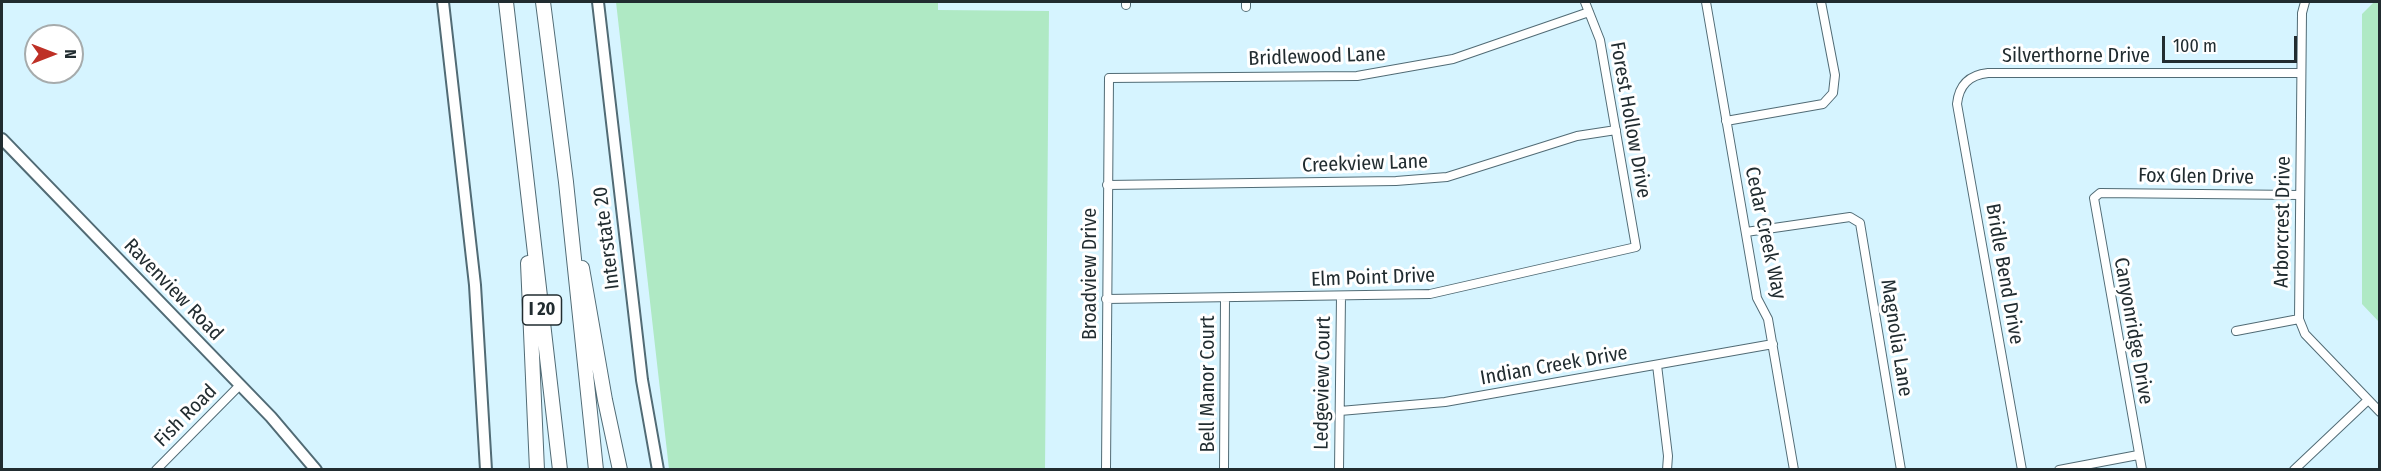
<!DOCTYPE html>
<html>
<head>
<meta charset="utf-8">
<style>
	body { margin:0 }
	#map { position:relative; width:2381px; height:471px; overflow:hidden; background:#d6f4ff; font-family:"Fira Sans Condensed",sans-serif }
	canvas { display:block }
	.frame { position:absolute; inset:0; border:3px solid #212c30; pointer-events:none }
	.north { position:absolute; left:24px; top:24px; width:60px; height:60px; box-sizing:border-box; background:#fff; border:2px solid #a6abac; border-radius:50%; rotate:90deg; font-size:16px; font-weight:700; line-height:24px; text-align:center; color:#212c30 }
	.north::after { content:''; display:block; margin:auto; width:21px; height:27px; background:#be3026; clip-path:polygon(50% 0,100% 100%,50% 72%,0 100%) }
	.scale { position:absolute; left:2162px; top:36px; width:135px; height:27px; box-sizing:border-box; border:3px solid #212c30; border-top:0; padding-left:8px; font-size:18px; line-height:21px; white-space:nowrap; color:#212c30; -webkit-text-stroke:4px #fff; paint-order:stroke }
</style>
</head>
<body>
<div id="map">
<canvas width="2381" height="471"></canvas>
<div class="frame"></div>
<div class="north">N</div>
<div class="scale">100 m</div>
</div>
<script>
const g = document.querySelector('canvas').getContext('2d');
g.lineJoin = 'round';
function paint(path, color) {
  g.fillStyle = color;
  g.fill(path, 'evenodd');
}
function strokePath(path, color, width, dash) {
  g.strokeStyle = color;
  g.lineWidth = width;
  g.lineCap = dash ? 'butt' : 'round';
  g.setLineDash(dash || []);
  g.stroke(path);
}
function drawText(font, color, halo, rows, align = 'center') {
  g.font = font + ' "Fira Sans Condensed",sans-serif';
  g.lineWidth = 6;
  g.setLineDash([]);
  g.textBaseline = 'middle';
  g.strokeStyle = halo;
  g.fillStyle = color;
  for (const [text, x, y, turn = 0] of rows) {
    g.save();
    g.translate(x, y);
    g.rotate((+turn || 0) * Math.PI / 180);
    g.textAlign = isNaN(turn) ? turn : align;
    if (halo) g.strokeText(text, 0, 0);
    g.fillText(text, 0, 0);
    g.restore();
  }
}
const green = new Path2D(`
	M616 2H938V10L1049 11 1045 469H669Z
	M2374 2H2380L2379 322 2362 304V14Z`);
const street = new Path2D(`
	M1126 2V5
	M1246 2V7
	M1706 2 1757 298 1768 319 1794 470
	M2305 2 2302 13 2299 319 2305 334 2380 412
	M1726 121 1823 104 1833 93 1835 75 1821 2
	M1107 185 1396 181 1447 177 1577 136 1616 130
	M1746 232 1850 217 1860 223 1901 470
	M1106 299 1430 294 1636 247 1600 40 1585 2
	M2236 331 2299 319
	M1657 365 1668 456 1667 470
	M1340 411 1445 402 1773 344
	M156 470 239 386
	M1106 470 1109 78 1357 76 1453 59 1589 12
	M1224 470 1225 298
	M1339 470 1341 296
	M2022 470 1957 104C1959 85 1969 75 1988 73H2301
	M2059 470 2138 455
	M2142 470 2094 198 2100 193 2300 195
	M2294 470 2368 400`);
const secondary = new Path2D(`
	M443 2 475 285 486 470
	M598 2 642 380 658 470
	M2 139 271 417 316 470`);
const highway = new Path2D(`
	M506 2 560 470
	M543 2 566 182 596 470
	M528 263 537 470
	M582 268 605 400 620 470`);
const shields = [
	[542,310,39]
];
const shieldNames = [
	["I 20",542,310]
];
const streetNames = [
	["Silverthorne Drive",2076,56],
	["Bridlewood Lane",1317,57,-2],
	["Forest Hollow Drive",1630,120,80],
	["Creekview Lane",1365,164,-2],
	["Fox Glen Drive",2196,177,1],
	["Arborcrest Drive",2283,222,-89],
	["Cedar Creek Way",1765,233,78],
	["Interstate 20",607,238,-97],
	["Broadview Drive",1090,274,-90],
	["Bridle Bend Drive",2004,274,80],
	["Elm Point Drive",1373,278,-2],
	["Ravenview Road",173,290,46],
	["Canyonridge Drive",2133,331,80],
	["Magnolia Lane",1896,338,81],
	["Indian Creek Drive",1554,366,-10],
	["Ledgeview Court",1323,383,-89],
	["Bell Manor Court",1208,384,-90],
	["Fish Road",186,416,-45]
];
paint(green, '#afe9c4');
strokePath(street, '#516b75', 10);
strokePath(secondary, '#516b75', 14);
strokePath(highway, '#516b75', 16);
strokePath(street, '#fff', 8);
strokePath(secondary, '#fff', 10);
strokePath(highway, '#fff', 14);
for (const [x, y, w] of shields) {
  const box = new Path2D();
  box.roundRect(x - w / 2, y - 15, w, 30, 4.5);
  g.fillStyle = '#fff';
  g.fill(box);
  strokePath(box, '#212c30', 1.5);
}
drawText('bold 18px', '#212c30', null, shieldNames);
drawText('20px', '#212c30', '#fff', streetNames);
</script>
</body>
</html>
